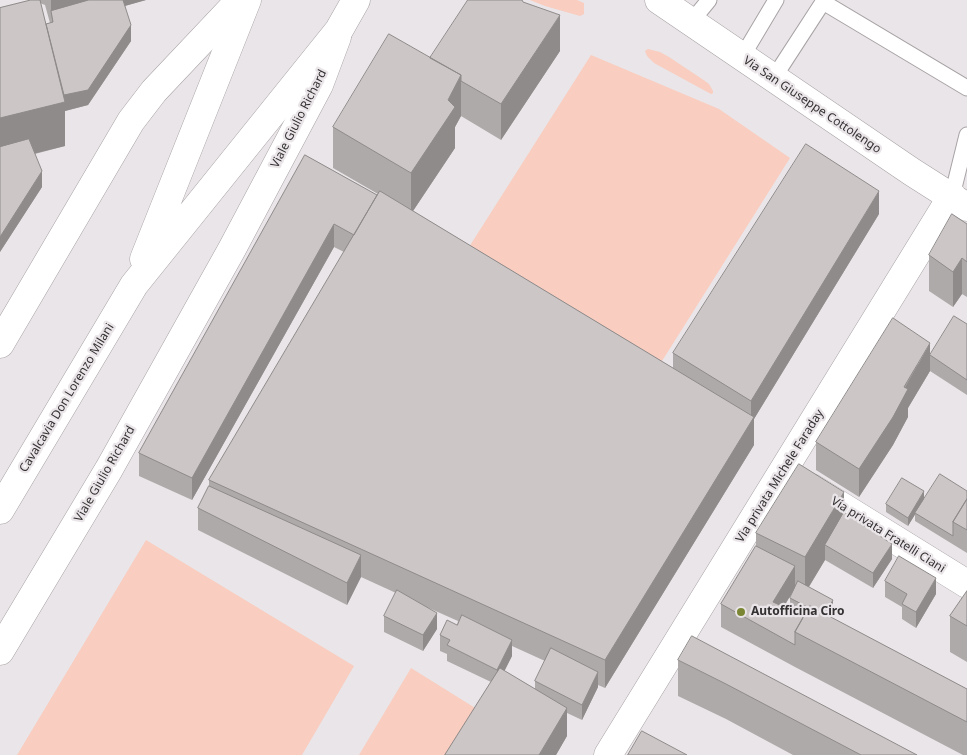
<!DOCTYPE html>
<html>
<head>
<meta charset="utf-8">
<style>
	body { margin:0 }
	canvas { display:block; background:#eae5e8 }
</style>
</head>
<body>
<canvas width="967" height="755"></canvas>
<script>
const g = document.querySelector('canvas').getContext('2d');
g.lineJoin = 'round';
function paint(path, color) {
  g.fillStyle = color;
  g.fill(path, 'evenodd');
}
function strokePath(path, color, width, dash) {
  g.strokeStyle = color;
  g.lineWidth = width;
  g.lineCap = dash ? 'butt' : 'round';
  g.setLineDash(dash || []);
  g.stroke(path);
}
function drawText(font, color, halo, rows, align = 'center') {
  g.font = font + ' "Noto Sans",sans-serif';
  g.lineWidth = 4.5;
  g.setLineDash([]);
  g.textBaseline = 'middle';
  g.strokeStyle = halo;
  g.fillStyle = color;
  for (const [text, x, y, turn = 0] of rows) {
    g.save();
    g.translate(x, y);
    g.rotate((+turn || 0) * Math.PI / 180);
    g.textAlign = isNaN(turn) ? turn : align;
    if (halo) g.strokeText(text, 0, 0);
    g.fillText(text, 0, 0);
    g.restore();
  }
}
const green = new Path2D(`
	M530 0H577L584 3V14L580 16 545 6Z
	M648 49 660 52 669 57 705 81 709 84 713 91V93L711 94 654 63 647 56 645 51Z
	M591 55 719 109 790 158 650 380 457 266Z
	M146 540 354 666 302 755H17Z
	M411 668 480 711 453 755H359Z`);
const service = new Path2D(`
	M691 22 709 0
	M742 57 776 0
	M773 79 823 2 967 88
	M952 196 967 135`);
const minor = new Path2D(`
	M659 0 912 172 967 207
	M0 344 131 121 154 91 240 0
	M812 488 967 584
	M0 651 109 469 232 249 319 85 337 37
	M608 755 952 196`);
const secondary = new Path2D(`
	M144 259 247 0
	M0 510 134 285 339 30 356 0`);
const wall = new Path2D(`
	M31 0H146L125 6 131 41 88 105 65 111V146L35 154 42 187 0 252V8ZM40 3 45 5 50 23 46 24Z
	M560 51 501 140 461 116 455 127V148L413 211 673 368V353L879 214 754 419V445L605 688 598 685V687L582 720 567 713V736L556 755H445L491 682 447 661V654L440 651V635L457 625 458 621 422 605 437 629 423 651 384 632V616L396 593 361 577 347 605 198 530V508L209 486V480L344 252 334 247 192 500 139 476V453L305 155 377 195 378 194 333 168V127L430 58ZM512 646 545 661 535 681V689L504 671 512 656Z
	M967 224V297L962 294 953 307 929 291V255Z
	M967 324V395L930 371 908 408V417L893 445 859 497 816 470V442L930 355Z
	M967 491V553L915 521V514L908 526 886 512V504L924 500Z
	M844 512 892 559 873 588 825 560 809 587 833 608 828 616 967 689V755H963L795 667 721 627V604L756 546V533ZM793 591 790 598V606L805 614 804 616 784 607Z
	M885 581 936 594 916 628 902 619V607L885 597Z
	M967 591V662L950 652V616Z
	M678 660 917 755H793L726 719 678 696Z`);
const shadedWall = new Path2D(`
	M51 0H146L53 26 51 11Z
	M560 15V51L501 140V104Z
	M131 25V41L88 105 65 111V146L0 162V118L57 97Z
	M461 75V116L455 127V148L411 214V173Z
	M42 171V187L0 252V237Z
	M879 191V214L754 419V445L605 688V660L751 422V401Z
	M334 224V247L192 500V478Z
	M962 258V294L953 307V272Z
	M930 343V371L908 408V417L893 445 859 497V469Z
	M924 491V500L908 526V518Z
	M844 492V528L825 545V560L805 593V557Z
	M892 544V559L873 588V573Z
	M361 555V577L347 605V583Z
	M795 566V588L773 624V602Z
	M936 578V594L916 628V612Z
	M833 600V608L824 623V615Z
	M437 613V629L423 651V635Z
	M512 640V656L497 686V670Z
	M598 672V687L582 720V705Z
	M567 708V736L556 755H539Z`);
const building = new Path2D(`
	M31 0H40L65 102 0 118V8Z
	M89 0H123L131 25 88 90 64 95 46 24 53 22 51 11Z
	M468 0H522L523 2 560 15 501 104 461 81V75L430 58Z
	M389 34 461 75 448 100 455 107 411 173 333 127Z
	M29 139 42 171 0 237V147Z
	M806 144 879 191 751 401 673 353Z
	M305 155 377 195 354 235 334 224 192 478 139 453Z
	M380 191 754 417 605 660 209 480Z
	M952 214 967 224V262L962 258 953 272 929 255Z
	M954 316 967 324V380L930 355Z
	M893 318 930 343 904 387 908 389 893 417 859 469 816 442Z
	M799 464 844 492 805 557 756 533Z
	M940 474 967 491V499L953 522V536L915 513Z
	M902 478 924 491 908 518 886 504Z
	M209 486 361 555 347 583 198 508Z
	M967 499V530L953 522Z
	M844 512 892 544 873 573 825 545Z
	M756 546 795 566 773 602 804 616 795 632V645L721 604Z
	M899 556 936 578 916 612 902 604 907 594 885 581Z
	M798 581 833 600 825 614 810 606 809 608 790 598Z
	M397 590 437 613 423 635 384 616Z
	M967 591V626L950 616Z
	M810 606 967 689V722L795 632Z
	M462 615 512 640 497 670 447 645 450 640 440 635 447 620 457 625Z
	M692 636 917 755H861L726 684 678 660Z
	M551 648 598 672 582 705 535 681Z
	M500 668 567 708 539 755H445Z
	M642 731 687 755H628Z`);
const markers = [
	[741,612,5,"#7a8633"]
];
const streetNames = [
	["Via San Giuseppe Cottolengo",812,105,34],
	["Viale Giulio Richard",299,119,-63],
	["Cavalcavia Don Lorenzo Milani",67,398,-59],
	["Viale Giulio Richard",105,474,-60],
	["Via privata Michele Faraday",780,476,-58],
	["Via privata Fratelli Ciani",888,535,32]
];
const poiNames = [
	["Autofficina Ciro",751,612]
];
paint(green, '#f9cdbf');
strokePath(service, '#a8a3a5', 17);
strokePath(minor, '#a8a3a5', 29);
strokePath(secondary, '#a8a3a5', 29);
strokePath(service, '#fff', 15);
strokePath(minor, '#fff', 28);
strokePath(secondary, '#fff', 28);
paint(wall, '#afaaaa');
paint(shadedWall, '#8f8b8b');
paint(building, '#ccc6c6');
strokePath(building, '#8f8b8b', 1);
for (const [x, y, r, color] of markers) {
  const dot = new Path2D();
  dot.arc(x, y, r, 0, 2 * Math.PI);
  g.fillStyle = color;
  g.fill(dot);
  strokePath(dot, '#eae5e8', 2);
}
drawText('12px', '#333132', '#eae5e8', streetNames);
drawText('bold 12px', '#333132', '#eae5e8', poiNames, 'left');
</script>
</body>
</html>
